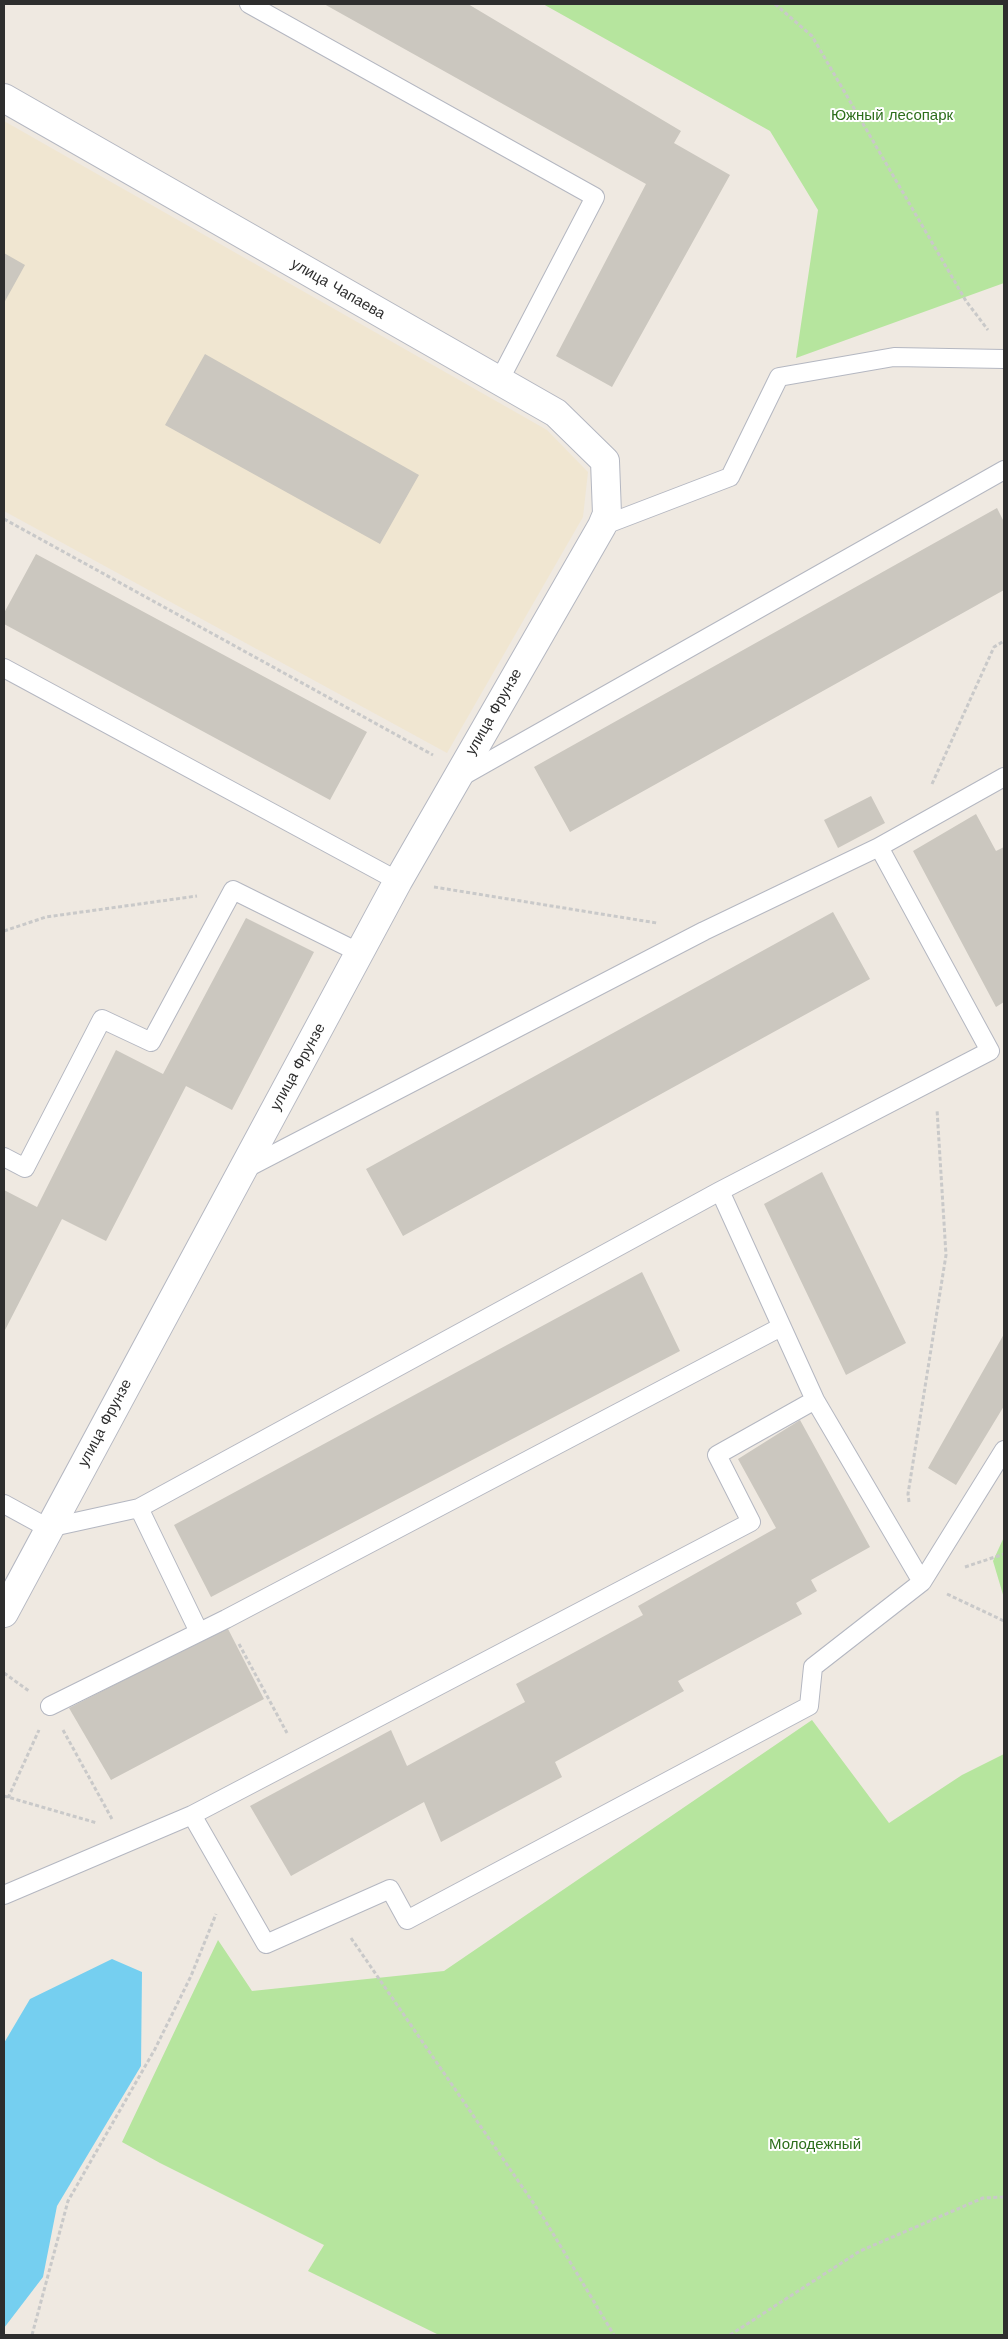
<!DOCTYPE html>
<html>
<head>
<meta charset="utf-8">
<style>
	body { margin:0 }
	#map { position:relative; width:1008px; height:2339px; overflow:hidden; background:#efe9e1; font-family:"Work Sans",sans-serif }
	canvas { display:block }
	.frame { position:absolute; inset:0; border:5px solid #2e2e2e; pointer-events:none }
</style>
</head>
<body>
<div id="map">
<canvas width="1008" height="2339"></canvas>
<div class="frame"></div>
</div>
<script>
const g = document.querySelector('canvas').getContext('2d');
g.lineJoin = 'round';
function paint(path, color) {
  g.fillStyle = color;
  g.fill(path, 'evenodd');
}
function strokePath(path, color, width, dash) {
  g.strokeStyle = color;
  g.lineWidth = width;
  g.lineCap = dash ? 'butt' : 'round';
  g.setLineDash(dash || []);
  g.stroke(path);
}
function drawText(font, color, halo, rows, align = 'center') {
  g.font = font + ' "Work Sans",sans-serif';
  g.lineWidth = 4;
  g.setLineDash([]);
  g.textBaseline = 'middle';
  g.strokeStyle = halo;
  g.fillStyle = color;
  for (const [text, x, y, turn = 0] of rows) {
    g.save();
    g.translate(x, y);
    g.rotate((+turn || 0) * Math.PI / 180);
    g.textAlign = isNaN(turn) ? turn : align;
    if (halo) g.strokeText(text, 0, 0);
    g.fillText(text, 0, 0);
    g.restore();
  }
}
const education = new Path2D(`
	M4 121 547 430 588 472 583 517 447 753 4 511Z`);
const green = new Path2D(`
	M543 4H1004V283L796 358 818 210 770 131Z
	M1004 1537V1598L993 1561Z
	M812 1720 889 1823 962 1775 1004 1754V2335H439L308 2271 324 2245 160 2163 122 2142 218 1940 252 1991 444 1971Z`);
const water = new Path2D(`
	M112 1959 142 1972 141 2066 57 2206 43 2277 4 2328V2043L30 1999Z`);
const building = new Path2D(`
	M324 4H468L681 131 674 143 730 175 612 387 556 356 646 184Z
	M4 253 25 265 4 303Z
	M205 354 419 475 380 544 165 425Z
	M997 508 1004 522V590L570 832 534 767Z
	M36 554 367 732 330 800 4 624V613Z
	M871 796 885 823 838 848 824 820Z
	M976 814 996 851 1004 847V1002L996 1007 913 851Z
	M833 912 870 979 403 1236 366 1169Z
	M246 918 314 952 232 1110 186 1086 106 1241 62 1219 4 1332V1190L37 1207 116 1050 163 1074Z
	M822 1172 906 1343 846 1375 764 1204Z
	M642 1272 680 1351 211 1597 174 1525Z
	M1004 1334V1406L956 1485 928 1468Z
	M800 1420 870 1547 811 1580 817 1591 796 1603 802 1614 678 1681 684 1691 555 1762 562 1777 441 1842 424 1802 291 1876 250 1806 391 1730 407 1766 525 1702 516 1684 643 1615 638 1606 776 1528 738 1459Z
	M227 1627 264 1699 111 1780 69 1708Z`);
const path = new Path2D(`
	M775 4 812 36 966 301 988 330
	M4 519 433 755
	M932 784 994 647 1004 641
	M434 887 657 923
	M4 931 46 917 197 896
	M909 1502 908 1494 946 1255 937 1109
	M965 1567 1004 1554
	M947 1594 1004 1621
	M239 1644 287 1733
	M4 1673 29 1691
	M63 1730 112 1819
	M4 1796 97 1823
	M8 1798 39 1730
	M351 1938 543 2217 614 2335
	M32 2335 68 2201 155 2049 191 1976 216 1914
	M730 2335 860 2251 983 2198 1004 2197`);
const lane = new Path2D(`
	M249 4 595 197 499 381
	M602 526 730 477 779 377 894 357 1004 359
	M4 668 398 881
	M461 777 1004 470
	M879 847 1004 777
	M4 1157 25 1168 102 1019 151 1042 233 890 360 953
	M4 1504 48 1528 139 1508 720 1191 990 1051 879 847 704 931 243 1170
	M139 1508 199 1632
	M922 1582 1004 1450
	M50 1706 226 1619 781 1327
	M192 1815 751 1522 717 1455 815 1400
	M4 1895 192 1815 266 1944 390 1889 407 1920 809 1706 813 1667 922 1582 815 1400 720 1191`);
const secondary = new Path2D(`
	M4 98 556 413 605 461 607 514 602 526 398 881 4 1613`);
const parkNames = [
	["Южный лесопарк",892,116],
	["Молодежный",815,2145]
];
const streetNames = [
	["улица Чапаева",338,289,30],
	["улица Фрунзе",494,712,-60],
	["улица Фрунзе",298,1067,-61],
	["улица Фрунзе",105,1423,-62]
];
paint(education, '#f0e6d1');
paint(green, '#b6e59e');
paint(water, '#75cff0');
paint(building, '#cbc7bf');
strokePath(lane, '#b4b7c1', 20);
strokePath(secondary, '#b4b7c1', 30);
strokePath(path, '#c9c9c9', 3, [4, 2.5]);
strokePath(lane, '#fff', 18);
strokePath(secondary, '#fff', 28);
drawText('15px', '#2c6e1b', '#fff', parkNames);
drawText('15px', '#2e2e2e', '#fff', streetNames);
</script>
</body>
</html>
